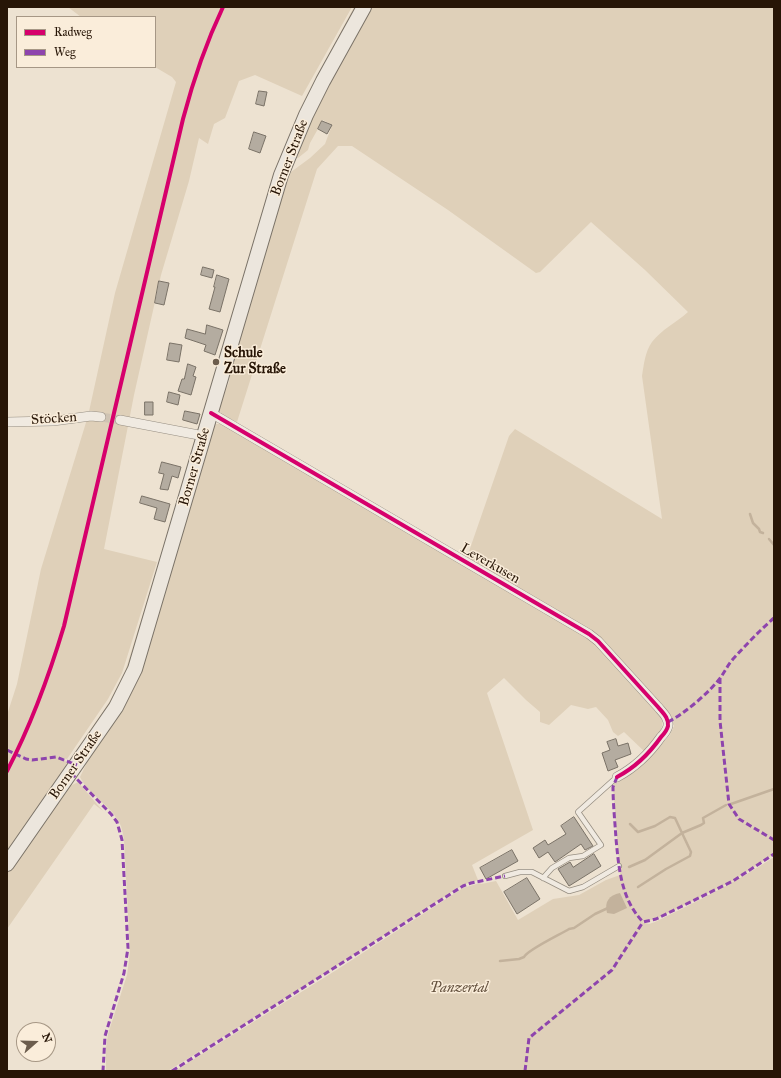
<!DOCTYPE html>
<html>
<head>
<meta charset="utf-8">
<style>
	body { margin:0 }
	#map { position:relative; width:781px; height:1078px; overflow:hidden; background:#ede2d1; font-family:"IM FELL Great Primer",serif }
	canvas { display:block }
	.frame { position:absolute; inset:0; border:8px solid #271506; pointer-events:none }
	.legend { position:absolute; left:16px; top:16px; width:140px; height:52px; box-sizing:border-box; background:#faedda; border:1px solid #a69785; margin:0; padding:5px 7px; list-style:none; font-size:12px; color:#271506 }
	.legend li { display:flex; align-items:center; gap:8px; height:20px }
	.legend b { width:20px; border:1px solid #a69785 }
	.north { position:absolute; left:16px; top:1022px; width:40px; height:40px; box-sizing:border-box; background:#faedda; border:1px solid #a69785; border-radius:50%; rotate:70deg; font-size:11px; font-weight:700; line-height:16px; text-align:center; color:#271506 }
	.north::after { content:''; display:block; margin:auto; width:14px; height:18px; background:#6c5d4d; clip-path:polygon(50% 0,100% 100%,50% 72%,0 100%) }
</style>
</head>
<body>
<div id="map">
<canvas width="781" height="1078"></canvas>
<div class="frame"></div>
<ul class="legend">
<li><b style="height:5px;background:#d6006c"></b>Radweg</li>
<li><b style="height:5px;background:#8e44ad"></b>Weg</li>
</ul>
<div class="north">N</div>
</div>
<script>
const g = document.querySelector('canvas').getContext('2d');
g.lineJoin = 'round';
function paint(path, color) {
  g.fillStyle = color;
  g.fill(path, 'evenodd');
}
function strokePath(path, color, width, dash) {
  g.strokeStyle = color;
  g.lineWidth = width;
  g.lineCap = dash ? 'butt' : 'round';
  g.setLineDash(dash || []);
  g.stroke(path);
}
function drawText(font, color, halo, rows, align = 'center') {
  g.font = font + ' "IM FELL Great Primer",serif';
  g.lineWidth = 3;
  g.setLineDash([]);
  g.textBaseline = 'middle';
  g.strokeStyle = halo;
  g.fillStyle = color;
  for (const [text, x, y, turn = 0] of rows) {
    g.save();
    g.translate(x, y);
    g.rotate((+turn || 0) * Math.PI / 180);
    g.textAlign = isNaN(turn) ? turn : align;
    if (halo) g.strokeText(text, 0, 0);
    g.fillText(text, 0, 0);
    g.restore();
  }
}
const green = new Path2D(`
	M68 7H352L302 96 255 75 239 81 225 118 214 124 208 144 199 138 189 181 161 275 134 395 104 549 157 562 122 673 108 699 67 759 63 758 67 763 51 790 7 852V715L17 684 41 569 88 416 115 293 176 82 172 77 155 67V17H81Z
	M354 7H358L308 99 306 98Z
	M370 7H774V854L733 881 656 919 642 922 649 924 655 922C696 902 736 882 774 857V1071H175L338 969 463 888 480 883 481 884 496 881 518 920 553 899 579 895 606 880 620 875 613 787 617 777 637 770 670 735 674 726 667 713 662 717C665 730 654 744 646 753L624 732 618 736 613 732 608 720 596 707 588 709 571 705 549 725 540 722V712L526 700 504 678 487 693 533 830 472 865 478 880 468 883 458 888 308 984 168 1071H106V1048L108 1034 127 975 130 952 124 840C123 834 122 827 119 822 110 805 89 795 80 777L92 752 136 682 146 656 212 428 216 424H222L466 560 509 436 515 429 662 519 642 376C644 364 645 352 652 342 661 330 677 322 688 312L645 270 591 222 540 272 536 273 448 210 352 146H338L317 169 237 422 221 414C215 400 234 384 229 372L279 201 291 172 310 158 325 144 332 125 323 120 310 143 308 150 298 158H296L316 109Z
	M159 562 133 658 119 691 72 758 110 701 125 672Z
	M78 782 103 811 94 804 7 929V873L66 788Z`);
const water = new Path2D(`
	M620 893 627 908 614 914 607 913C604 902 609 895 620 893Z`);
const stream = new Path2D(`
	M750 514 753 523 759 529 760 532 763 533
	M769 539 774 545
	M731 804 774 789
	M629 867 645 860 682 833 675 818 670 817 655 826 638 832 630 824
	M638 887 666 869 690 856 691 852 682 833 701 825 704 823 703 818 726 805
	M500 961 519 959 524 957C527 950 561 934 569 929L574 928 595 914 608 908`);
const building = new Path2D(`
	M259 91 267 92 264 106 256 104Z
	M322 121 332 125 327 134 318 129Z
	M254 132 266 136 260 153 249 149Z
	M203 267 214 270 212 278 201 275Z
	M217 275 229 279 220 312 209 309 215 287H214Z
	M159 281 169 283 164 305 155 303Z
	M207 325 223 330 215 355 204 351 206 345 185 338 187 329 205 334Z
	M170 343 182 345 179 362 167 360Z
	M188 364 196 367 193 376 196 377 191 395 178 391 182 379H184Z
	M169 392 180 395 178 405 167 402Z
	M145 402H153V415H145Z
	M185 411 200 414 197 424 183 420Z
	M162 462 181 467 178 478 172 476 168 490 160 489 164 474 159 473Z
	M142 496 170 504 165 522 154 519 157 508 140 503Z
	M616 739 618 746 628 743 631 754 615 760 618 767 608 771 602 753 610 750 607 742Z
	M574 817 593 846 585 850 581 844 555 862 548 852 539 858 533 848 545 840 548 845 566 834 561 826Z
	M512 850 518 861 486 879 480 868Z
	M594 854 601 866 569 886 558 869 570 862 573 867Z
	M527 878 540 899 517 914 504 892Z`);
const minorTunnel = new Path2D(`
	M101 417 120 420`);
const service = new Path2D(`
	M505 876 520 872H532L569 891 583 887 619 866
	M543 878 552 868 569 858 583 856 601 845 578 812 617 777`);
const minor = new Path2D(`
	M211 413 589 634 598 641 658 707C663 713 669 718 668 726 667 730 664 734 661 737 649 754 636 767 617 777
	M120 420 204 436
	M7 422 53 421 91 416 101 417`);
const primary = new Path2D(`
	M7 864 116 707 135 669 281 175 306 115 323 81 364 7`);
const quiet = new Path2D(`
	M720 678V721L729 804 739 819 774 840
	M668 722C684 714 710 692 721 677 725 671 728 665 733 659 746 645 759 631 774 618
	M7 750 26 759 32 760 56 757 77 765
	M71 773 111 814 117 822 122 840 128 948 124 973 105 1036 103 1071
	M617 777 613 787C613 804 615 822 616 839 619 869 621 899 643 922L656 919 733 881 774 854
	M172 1071 463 886 471 883 505 876
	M525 1071 529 1038 612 970 643 922`);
const cycleway = new Path2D(`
	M211 413 589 634 598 641 658 707C663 713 669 718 668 726 667 730 664 734 661 737 649 754 636 767 617 777
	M7 771C31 725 49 676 64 626L183 119C193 81 206 43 223 7`);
const markers = [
	[216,362,4,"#6c5d4d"]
];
const streetNames = [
	["Borner Straße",290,158,-69],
	["Stöcken",54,419,-4],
	["Borner Straße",195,467,-74],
	["Leverkusen",490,564,30],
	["Borner Straße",76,765,-55]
];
const poiNames = [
	["Schule",224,354],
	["Zur Straße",224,370]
];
const parkNames = [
	["Panzertal",459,989]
];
paint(green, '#dfd0b9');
paint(water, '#c3b29c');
strokePath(stream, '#c3b29c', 2.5);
paint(building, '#b4aca0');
strokePath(building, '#7a7267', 1);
strokePath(minorTunnel, '#cfc3b3', 9, [9, 4.5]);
strokePath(service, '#968e82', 6);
strokePath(minor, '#968e82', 10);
strokePath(primary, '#7a7267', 16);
strokePath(service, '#f0eae1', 4.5);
strokePath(minor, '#f0eae1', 9);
strokePath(primary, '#ece6dd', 14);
strokePath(quiet, '#8e44ad', 3, [6, 3]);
strokePath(cycleway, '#d6006c', 4);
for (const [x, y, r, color] of markers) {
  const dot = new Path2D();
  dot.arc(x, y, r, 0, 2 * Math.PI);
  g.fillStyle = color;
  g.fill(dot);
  strokePath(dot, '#faedda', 1.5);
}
drawText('14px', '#271506', '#faedda', streetNames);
drawText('bold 14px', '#271506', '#faedda', poiNames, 'left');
drawText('italic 14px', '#64513e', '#faedda', parkNames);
</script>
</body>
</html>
